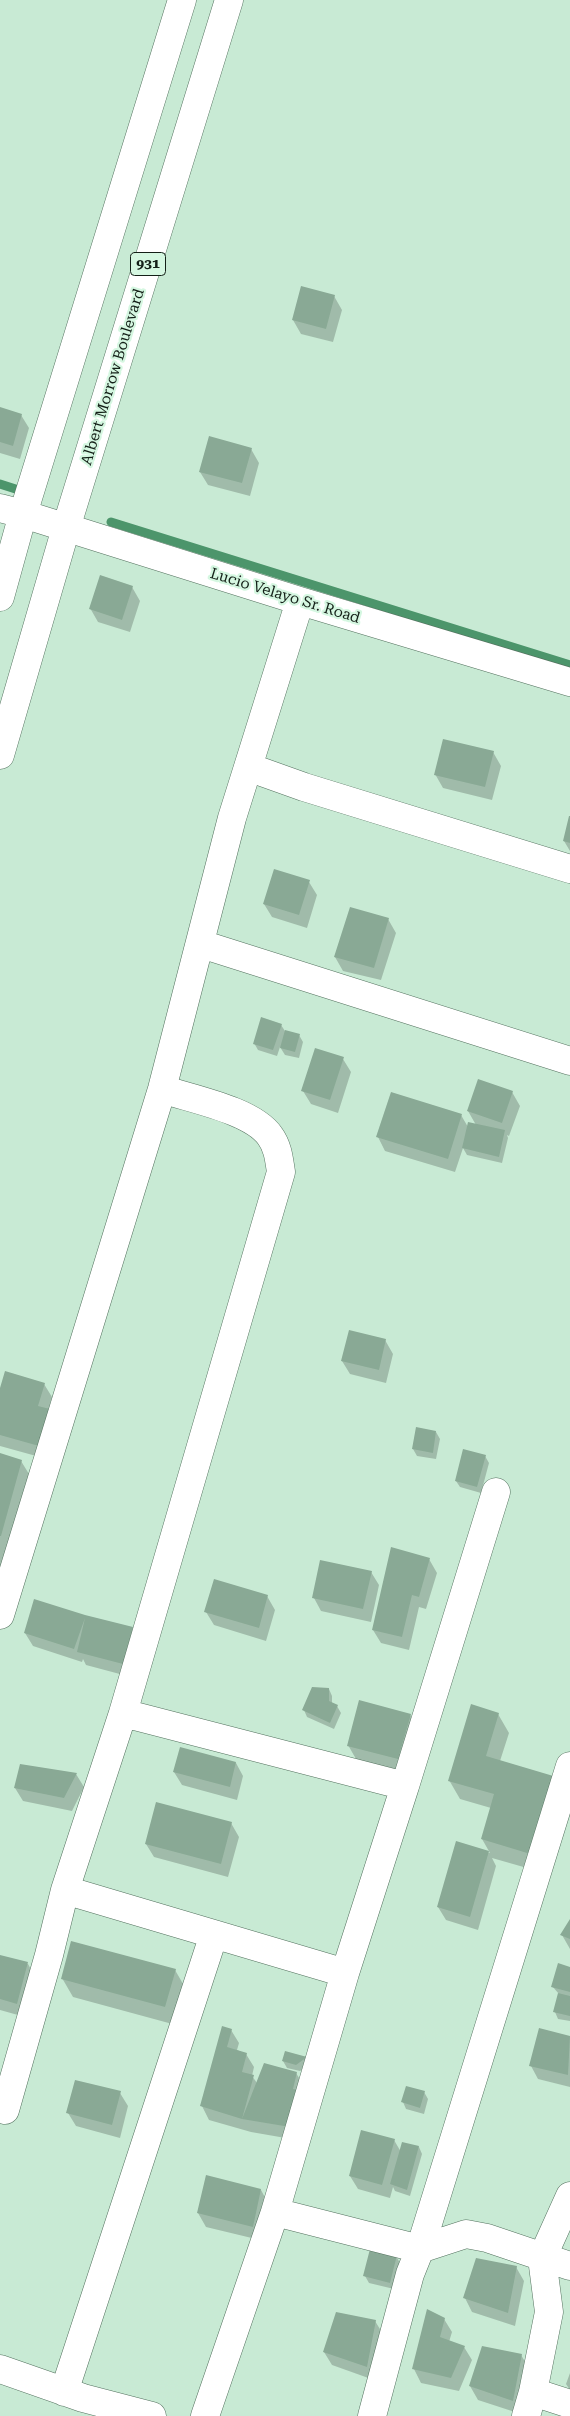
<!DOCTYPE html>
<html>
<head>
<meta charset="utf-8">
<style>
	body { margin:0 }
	canvas { display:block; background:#c8ead4 }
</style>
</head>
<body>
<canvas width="570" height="2416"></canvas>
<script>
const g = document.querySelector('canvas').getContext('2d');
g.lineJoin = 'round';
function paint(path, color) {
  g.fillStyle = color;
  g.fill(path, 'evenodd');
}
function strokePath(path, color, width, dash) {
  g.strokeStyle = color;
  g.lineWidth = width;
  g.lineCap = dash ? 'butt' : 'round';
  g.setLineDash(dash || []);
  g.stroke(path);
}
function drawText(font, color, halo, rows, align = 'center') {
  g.font = font + ' "Roboto Serif",serif';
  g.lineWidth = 4.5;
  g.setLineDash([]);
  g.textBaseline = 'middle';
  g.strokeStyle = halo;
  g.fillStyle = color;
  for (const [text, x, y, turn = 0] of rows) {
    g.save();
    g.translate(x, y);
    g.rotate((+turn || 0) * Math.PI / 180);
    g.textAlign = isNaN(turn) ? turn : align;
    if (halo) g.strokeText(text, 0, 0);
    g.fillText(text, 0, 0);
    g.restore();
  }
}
const shadow = new Path2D(`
	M334 296 342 310 333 342 301 334 293 320Z
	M0 408 21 415 29 428 20 459 0 453Z
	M251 449 259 463 250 496 208 485 200 472Z
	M132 587 140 601 130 632 98 622 90 608Z
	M493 752 501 766 492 800 443 788 435 774Z
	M570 818V851L564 841Z
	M309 882 317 895 307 928 272 917 264 904Z
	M388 919 396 933 381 980 343 971 335 957Z
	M281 1025 285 1031 299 1035 303 1042 299 1058 285 1055 280 1047 277 1056 258 1050 254 1043Z
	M343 1059 351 1072 338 1113 311 1104 303 1091Z
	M512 1092 520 1106 509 1136 507 1135 508 1138 502 1163 467 1155 463 1148 455 1172 385 1151 378 1137 461 1115 468 1127 476 1125 468 1111Z
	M385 1340 393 1354 386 1383 350 1374 342 1361Z
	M44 1384 52 1397 48 1410 47 1459 0 1446V1393Z
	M436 1432 440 1439 436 1459 417 1456 413 1449Z
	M0 1455 21 1461 29 1474 0 1572Z
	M485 1456 489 1463 481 1493 460 1487 456 1481Z
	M429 1559 437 1573 426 1609 419 1607 409 1650 381 1643 373 1630Z
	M371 1572 379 1585 371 1622 321 1611 314 1598Z
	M267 1596 275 1610 266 1641 214 1625 206 1612Z
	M85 1617 132 1628 140 1641 131 1677 86 1665 83 1659 82 1662 33 1646 25 1633Z
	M329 1689 332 1696V1704L337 1706 341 1713 334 1729 307 1717 304 1710Z
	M498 1714 509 1733 500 1761 548 1874 492 1858 496 1866 478 1930 446 1920 438 1907 457 1843 490 1853 482 1839 491 1808 460 1799 449 1780Z
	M410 1715 418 1728 406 1772 356 1759 348 1745Z
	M236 1763 243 1776 237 1800 182 1785 174 1772Z
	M76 1774 84 1787 72 1811 23 1801 15 1788Z
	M231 1823 239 1837 228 1877 154 1857 146 1844Z
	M570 1921V1949L562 1935Z
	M0 1956 28 1964 35 1977 25 2017 0 2010Z
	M570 1968V2021L558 2019 555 2012 559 1994 552 1986Z
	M175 1970 186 1989 176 2025 73 1997 62 1978Z
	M231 2030 239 2043 237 2050 246 2054 254 2067 252 2076 257 2083 296 2073 304 2086 297 2140 251 2132 209 2120 202 2106Z
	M540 2030 570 2037V2087L538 2079 531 2066Z
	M285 2053 306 2058 309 2064 300 2071 287 2068 283 2061Z
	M424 2092 428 2099 424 2114 406 2109 403 2102Z
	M120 2093 128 2106 120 2138 76 2126 68 2113Z
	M394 2140 401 2152 419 2147 422 2154 410 2196 395 2191 393 2187 390 2198 358 2189 350 2176Z
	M261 2190 268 2203 260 2240 206 2227 198 2213Z
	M396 2256 400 2263 394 2289 369 2283 365 2276Z
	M516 2267 524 2281 515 2326 472 2312 465 2298Z
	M444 2319 452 2332 449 2342 464 2347 472 2360 459 2391 421 2383 414 2369Z
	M375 2321 383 2334 374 2380 332 2365 324 2352Z
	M521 2355 529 2368 521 2414 478 2400 470 2386Z
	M570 2373V2390L566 2384Z`);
const stream = new Path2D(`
	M0 484 25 492
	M111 522 570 665`);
const building = new Path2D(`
	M301 286 335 295 326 329 292 320Z
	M0 407 22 414 13 446 0 442Z
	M209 436 252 448 242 483 199 472Z
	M100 575 133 586 122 620 89 609Z
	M443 739 494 751 485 787 434 775Z
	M569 816H570V843L563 841Z
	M274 869 310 880 299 915 263 904Z
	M350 907 389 918 374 968 334 957Z
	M261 1017 282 1024 273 1050 253 1044Z
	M285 1030 300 1034 295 1052 280 1048Z
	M315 1048 344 1057 330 1100 301 1091Z
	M478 1079 513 1091 502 1123 467 1111Z
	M391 1092 462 1114 448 1159 376 1137Z
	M468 1122 505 1130 499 1157 462 1148Z
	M349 1330 386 1339 379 1370 341 1361Z
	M5 1371 45 1383 38 1406 50 1409 39 1446 0 1435V1388Z
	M416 1427 436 1431 433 1453 412 1449Z
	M463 1449 486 1455 477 1487 455 1481Z
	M0 1453 22 1460 1 1536H0Z
	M391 1547 430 1558 419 1597 412 1595 402 1637 372 1630Z
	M320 1560 372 1571 363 1609 312 1598Z
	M214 1579 268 1595 259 1628 204 1612Z
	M34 1599 85 1615 133 1627 123 1664 77 1652 85 1618 74 1649 24 1633Z
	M312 1687 329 1688V1701L338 1705 330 1723 302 1710Z
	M359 1700 411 1714 398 1759 347 1746Z
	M471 1704 499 1713 486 1756 560 1778 537 1856 481 1839 494 1794 448 1781Z
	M180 1747 236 1762 230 1787 173 1772Z
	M20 1764 77 1773 64 1798 14 1788Z
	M156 1802 232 1822 221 1864 145 1844Z
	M456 1841 489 1851 470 1917 437 1907Z
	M570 1919V1939L560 1935Z
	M71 1941 176 1969 165 2007 61 1979Z
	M0 1955 28 1962 17 2004 0 1999Z
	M558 1963 570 1967V1992L551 1987Z
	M558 1993 570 1996V2016L553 2012Z
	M222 2026 232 2029 227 2047 247 2053 242 2072 254 2075 242 2119 264 2063 297 2072 293 2089 302 2091 290 2127 242 2119 200 2106Z
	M539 2028 570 2036 568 2075 529 2066Z
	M285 2051 307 2057 296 2065 282 2061Z
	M75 2080 121 2091 112 2125 66 2113Z
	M406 2086 425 2091 420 2108 401 2102Z
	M361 2130 395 2139 382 2185 349 2176Z
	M402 2142 419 2146 407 2190 390 2184Z
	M206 2175 261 2189 253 2227 197 2213Z
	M370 2249 397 2255 390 2283 363 2276Z
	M476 2258 517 2266 508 2313 463 2298Z
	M427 2309 445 2318 440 2337 465 2346 451 2378 412 2369Z
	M336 2312 376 2320 367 2367 323 2352Z
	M482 2346 522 2354 513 2401 469 2386Z`);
const street = new Path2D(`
	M23 514 300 601 570 682
	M248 767 300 601
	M201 944 570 1061
	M0 1615 162 1089 232 818 248 767 304 787 570 869
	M123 1713 281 1172C279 1159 278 1147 270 1136 252 1110 191 1099 162 1089
	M405 1786 496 1492
	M65 1890 123 1713 405 1786 345 1973
	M5 2110 49 1955 65 1890 345 1973 275 2212
	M420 2249 570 1766
	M420 2249 466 2234 487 2238 570 2266
	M0 2369 83 2398 152 2416
	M64 2392 214 1934
	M533 2392 570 2404
	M205 2416 275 2212 420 2249 410 2274 372 2416
	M526 2416 533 2392 549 2312 542 2258 570 2196`);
const secondary = new Path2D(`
	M0 508 23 514`);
const highway = new Path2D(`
	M0 597 23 514 182 0
	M0 755 66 528 229 0`);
const shields = [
	[148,264,35]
];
const shieldNames = [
	["931",148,264]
];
const streetNames = [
	["Albert Morrow Boulevard",113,377,-73],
	["Lucio Velayo Sr. Road",285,596,17]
];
paint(shadow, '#0003');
strokePath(stream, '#4c956b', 9);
paint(building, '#89a995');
strokePath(street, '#54725f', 29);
strokePath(secondary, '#54725f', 29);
strokePath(highway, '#54725f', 29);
strokePath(street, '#fff', 28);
strokePath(secondary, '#fff', 28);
strokePath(highway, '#fff', 28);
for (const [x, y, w] of shields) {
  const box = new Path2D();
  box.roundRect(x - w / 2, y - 11.5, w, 23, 4);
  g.fillStyle = '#d5f7e1';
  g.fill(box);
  strokePath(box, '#142018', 1);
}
drawText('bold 14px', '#142018', null, shieldNames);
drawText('15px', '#142018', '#d5f7e1', streetNames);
</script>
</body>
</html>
